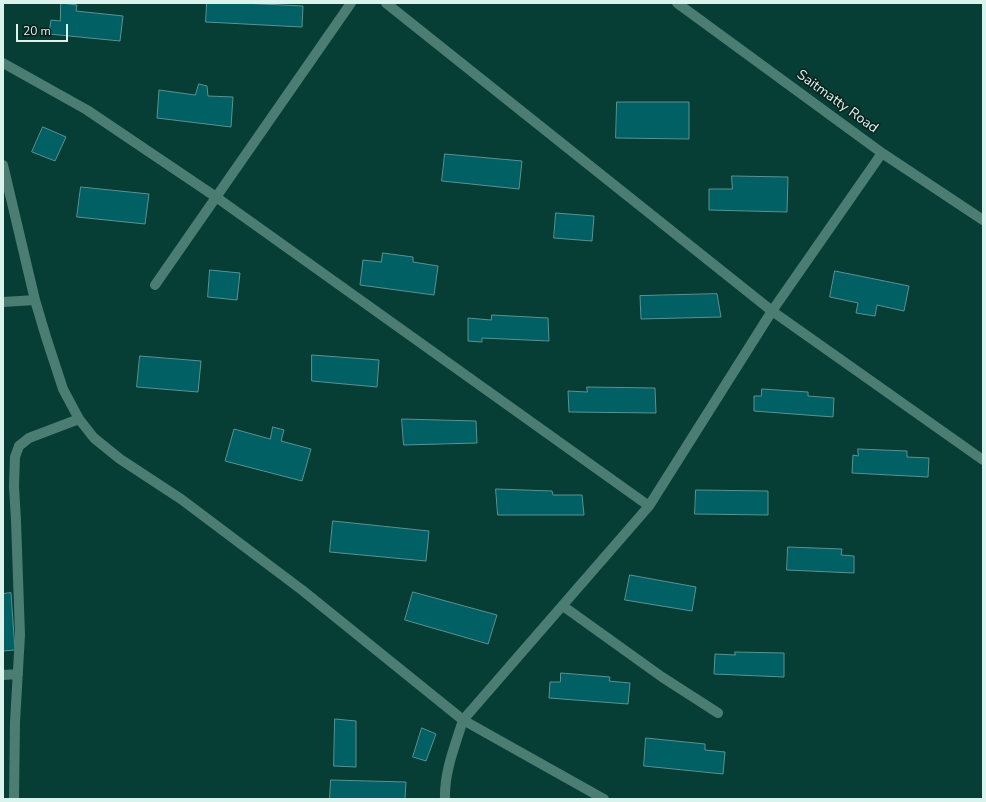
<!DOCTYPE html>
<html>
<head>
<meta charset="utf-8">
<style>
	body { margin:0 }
	#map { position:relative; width:986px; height:802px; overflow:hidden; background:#063d35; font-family:"Nunito Sans",sans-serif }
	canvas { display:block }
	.frame { position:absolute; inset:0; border:4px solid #daf4ed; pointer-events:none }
	.scale { position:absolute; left:16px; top:24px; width:52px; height:18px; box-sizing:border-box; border:2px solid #daf4ed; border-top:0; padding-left:5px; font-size:12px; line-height:14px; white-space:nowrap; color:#daf4ed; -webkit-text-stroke:3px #0b201c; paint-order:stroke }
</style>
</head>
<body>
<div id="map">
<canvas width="986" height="802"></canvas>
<div class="frame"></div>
<div class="scale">20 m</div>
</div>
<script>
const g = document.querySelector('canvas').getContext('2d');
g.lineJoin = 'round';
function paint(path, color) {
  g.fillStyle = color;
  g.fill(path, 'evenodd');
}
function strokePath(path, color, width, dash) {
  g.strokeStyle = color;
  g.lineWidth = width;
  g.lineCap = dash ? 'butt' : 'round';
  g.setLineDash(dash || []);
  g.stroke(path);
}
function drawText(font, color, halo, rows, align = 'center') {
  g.font = font + ' "Nunito Sans",sans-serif';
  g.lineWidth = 3;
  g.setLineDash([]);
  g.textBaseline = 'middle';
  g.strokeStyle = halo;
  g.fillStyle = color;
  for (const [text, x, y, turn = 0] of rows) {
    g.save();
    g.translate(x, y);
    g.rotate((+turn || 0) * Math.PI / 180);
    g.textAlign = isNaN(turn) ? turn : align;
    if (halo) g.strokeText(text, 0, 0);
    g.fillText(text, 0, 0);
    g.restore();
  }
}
const building = new Path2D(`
	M61 3 77 5 76 11 123 16 120 41 49 34 51 20 60 21Z
	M207 3H242L303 6 302 27 206 22Z
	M199 84 207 86 208 96 233 97 231 127 157 118 159 90 195 95Z
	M617 102H689V139L616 138Z
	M43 127 66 137 55 161 32 152Z
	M445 154 522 161 519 189 442 181Z
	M732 176 788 177 787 212 709 210V189H732Z
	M81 187 149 194 145 224 77 217Z
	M556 213 594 216 592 241 554 238Z
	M383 253 413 257V262L438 266 434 295 360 285 363 260 381 262Z
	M210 270 240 273 237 300 208 297Z
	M835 271 909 286 904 311 877 305 875 316 856 313 858 303 830 297Z
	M717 294 721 317 641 319 640 296Z
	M492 315 548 318 549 341 482 338V342L468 341V318L491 320Z
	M312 355 379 360 377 387 312 381Z
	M140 356 201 361 198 392 137 387Z
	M587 387 655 388 656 413 569 412 568 391 587 392Z
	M762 389 808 392V396L834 398 833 417 754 411V396H761Z
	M402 419 476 421 477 443 404 445Z
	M273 427 284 430 281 441 311 449 302 481 225 461 234 429 270 439Z
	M858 449 907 451V457L929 458 928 477 852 473 853 455 858 456Z
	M496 489 552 491 553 495H582L584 515H498Z
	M696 490 768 491V515L695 514Z
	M333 521 429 531 426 561 330 552Z
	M788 547 842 549 841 555 854 556V573L787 570Z
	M630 575 696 587 692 611 625 600Z
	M413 592 497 615 488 644 405 620Z
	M11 593 15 650 3 651V594Z
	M735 652 784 653V677L714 674 715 654 735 655Z
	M561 673 610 677 609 681 630 683 628 704 549 698 550 682H560Z
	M335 719 356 721V767L334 766Z
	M422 728 436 734 426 761 413 757Z
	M646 738 705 744V750L725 752 723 774 644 766Z
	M331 780 406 782 405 799H330Z`);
const street = new Path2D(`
	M386 3 772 311 983 460
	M677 3 882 153 983 220
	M3 63 87 110 216 197 649 506
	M3 165 35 300 46 337 63 389 79 419 94 438 120 459 181 499 302 590 463 720 604 799
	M155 285 351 3
	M3 302 35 300
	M563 606 662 677 718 713
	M3 675 18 674
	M14 799 15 722 20 635 16 521 14 486 15 457 19 446 29 438 79 419
	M445 799C444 772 455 746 463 720L649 506 772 311 882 153`);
const streetNames = [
	["Saitmatty Road",837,102,36]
];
paint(building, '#006064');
strokePath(building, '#5d9193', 1);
strokePath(street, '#4b7d73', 10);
drawText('14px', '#daf4ed', '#0b201c', streetNames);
</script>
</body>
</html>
